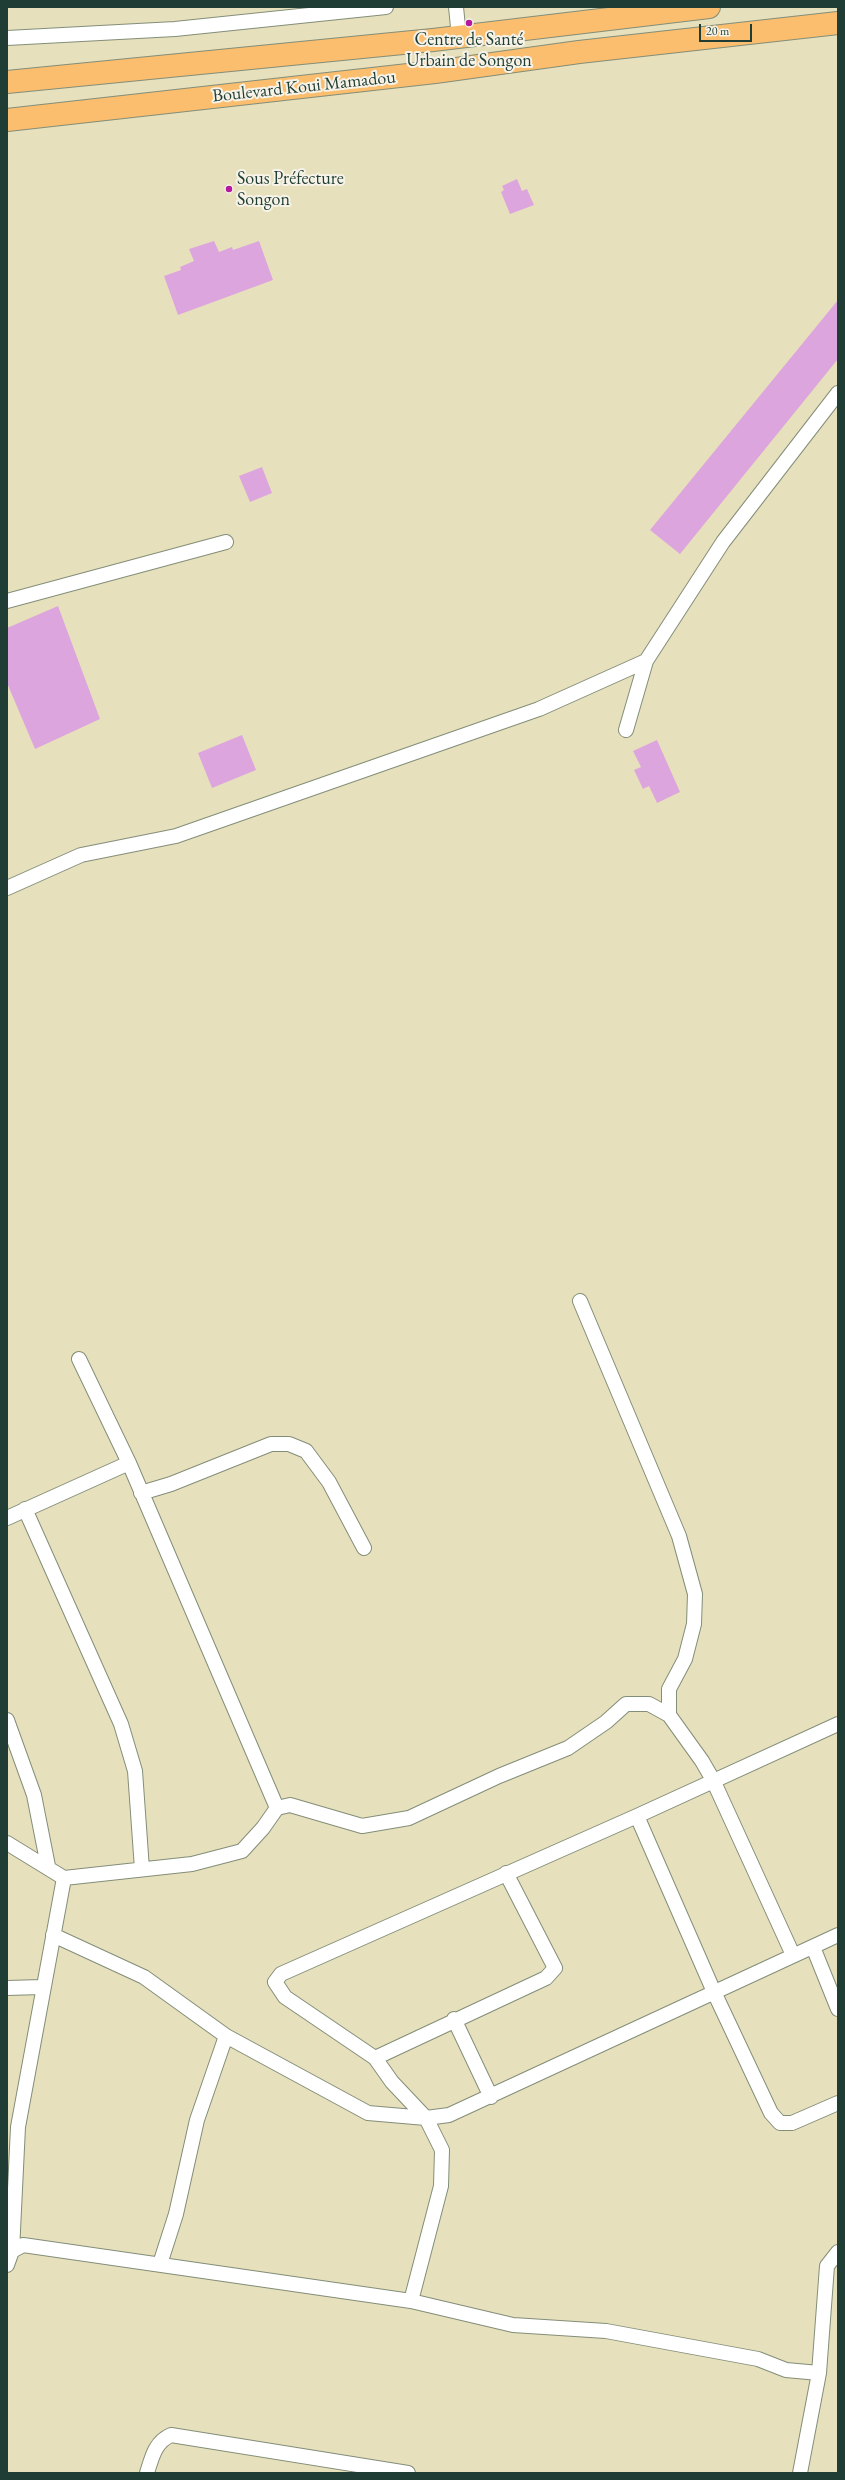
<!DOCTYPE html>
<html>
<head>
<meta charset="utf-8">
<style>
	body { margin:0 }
	#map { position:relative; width:845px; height:2480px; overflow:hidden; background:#e7e0bd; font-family:"EB Garamond",serif }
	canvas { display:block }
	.frame { position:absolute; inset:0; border:8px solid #1f3d34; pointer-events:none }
	.scale { position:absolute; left:699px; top:24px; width:53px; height:18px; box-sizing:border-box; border:2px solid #1f3d34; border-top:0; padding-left:5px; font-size:12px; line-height:14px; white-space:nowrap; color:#1f3d34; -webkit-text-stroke:3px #f7f3e8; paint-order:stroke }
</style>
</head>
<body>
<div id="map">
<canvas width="845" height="2480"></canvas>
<div class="frame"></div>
<div class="scale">20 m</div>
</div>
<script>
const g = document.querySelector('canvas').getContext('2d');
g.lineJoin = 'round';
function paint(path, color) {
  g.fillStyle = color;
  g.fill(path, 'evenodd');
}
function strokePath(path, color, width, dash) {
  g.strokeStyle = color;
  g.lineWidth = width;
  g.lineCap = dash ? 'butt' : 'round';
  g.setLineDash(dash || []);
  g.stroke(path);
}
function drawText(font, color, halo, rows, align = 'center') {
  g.font = font + ' "EB Garamond",serif';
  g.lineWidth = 4;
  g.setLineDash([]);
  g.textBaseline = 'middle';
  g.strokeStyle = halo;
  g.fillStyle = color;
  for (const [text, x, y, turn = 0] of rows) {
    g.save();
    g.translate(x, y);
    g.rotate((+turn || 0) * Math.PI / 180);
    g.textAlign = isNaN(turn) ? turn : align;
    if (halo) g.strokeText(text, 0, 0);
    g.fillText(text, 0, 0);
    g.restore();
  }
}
const building = new Path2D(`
	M517 179 522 191 527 189 534 205 510 214 501 192 504 190 502 186Z
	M214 241 219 252 232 247 233 250 259 241 273 280 178 315 164 276 181 270 180 267 194 261 189 249Z
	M838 300V359L680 554 650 530Z
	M262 467 272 493 250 502 239 476Z
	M58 606 100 719 35 749 7 683V628Z
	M242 735 256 770 212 788 198 753Z
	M657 740 680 792 657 803 649 786 643 789 634 770 641 767 633 751Z`);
const minor = new Path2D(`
	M456 7 459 37
	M7 38 175 29 386 7
	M7 601 226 542
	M626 730 646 661 723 542 838 393
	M7 888 81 855 176 836 539 709 646 661
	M580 1301 679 1536 695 1594 694 1624 685 1659 669 1689V1715
	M79 1359 129 1463 277 1808
	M141 1493 171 1484 271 1444H289L306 1451 329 1482 364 1548
	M25 1509 121 1724 135 1771 142 1869
	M7 1518 129 1463
	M7 1720 34 1795 48 1866
	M637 1816 714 1992 771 2113 780 2123H792L838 2103
	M7 1843 64 1878 192 1864 242 1851 263 1828 277 1808 290 1805 362 1826 409 1818 499 1776 568 1748 606 1722 626 1704H649L669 1715 702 1761 713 1780 793 1955
	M53 1935 144 1977 226 2036 368 2113 426 2118 449 2115 838 1935
	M813 1947 838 2009
	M7 1988 42 1987
	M454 2019 491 2097
	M375 2058 546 1978 555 1968 506 1873
	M12 2251 18 2127 64 1878
	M160 2264 176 2214 197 2120 226 2036
	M7 2265 12 2251 23 2245 411 2301 513 2325 606 2331 758 2359 786 2370 819 2373 827 2266 838 2252
	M411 2301 441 2186 442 2150 426 2118 392 2082 375 2058 285 1997 275 1982 281 1974 637 1816 838 1724
	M147 2473C152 2457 155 2442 171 2435L408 2473
	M800 2473 819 2373`);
const primary = new Path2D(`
	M7 82 433 40 709 7
	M7 120 435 72 579 52 838 23`);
const markers = [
	[469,23,4,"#b5179e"],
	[229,189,4,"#b5179e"]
];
const poiNames = [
	["Centre de Santé",469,40],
	["Urbain de Songon",469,61],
	["Sous Préfecture",237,179,"left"],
	["Songon",237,200,"left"]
];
const streetNames = [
	["Boulevard Koui Mamadou",304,87,-6]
];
paint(building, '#dda5dd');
strokePath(minor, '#838e78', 16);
strokePath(primary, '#838e78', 24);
strokePath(minor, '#fff', 14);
strokePath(primary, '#fbbd6e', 22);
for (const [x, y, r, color] of markers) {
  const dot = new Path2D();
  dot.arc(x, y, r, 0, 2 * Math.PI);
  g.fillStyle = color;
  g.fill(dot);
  strokePath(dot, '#f7f3e8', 1.5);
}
drawText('18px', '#1f3d34', '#f7f3e8', poiNames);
drawText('18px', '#1f3d34', '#f7f3e8', streetNames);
</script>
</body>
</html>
